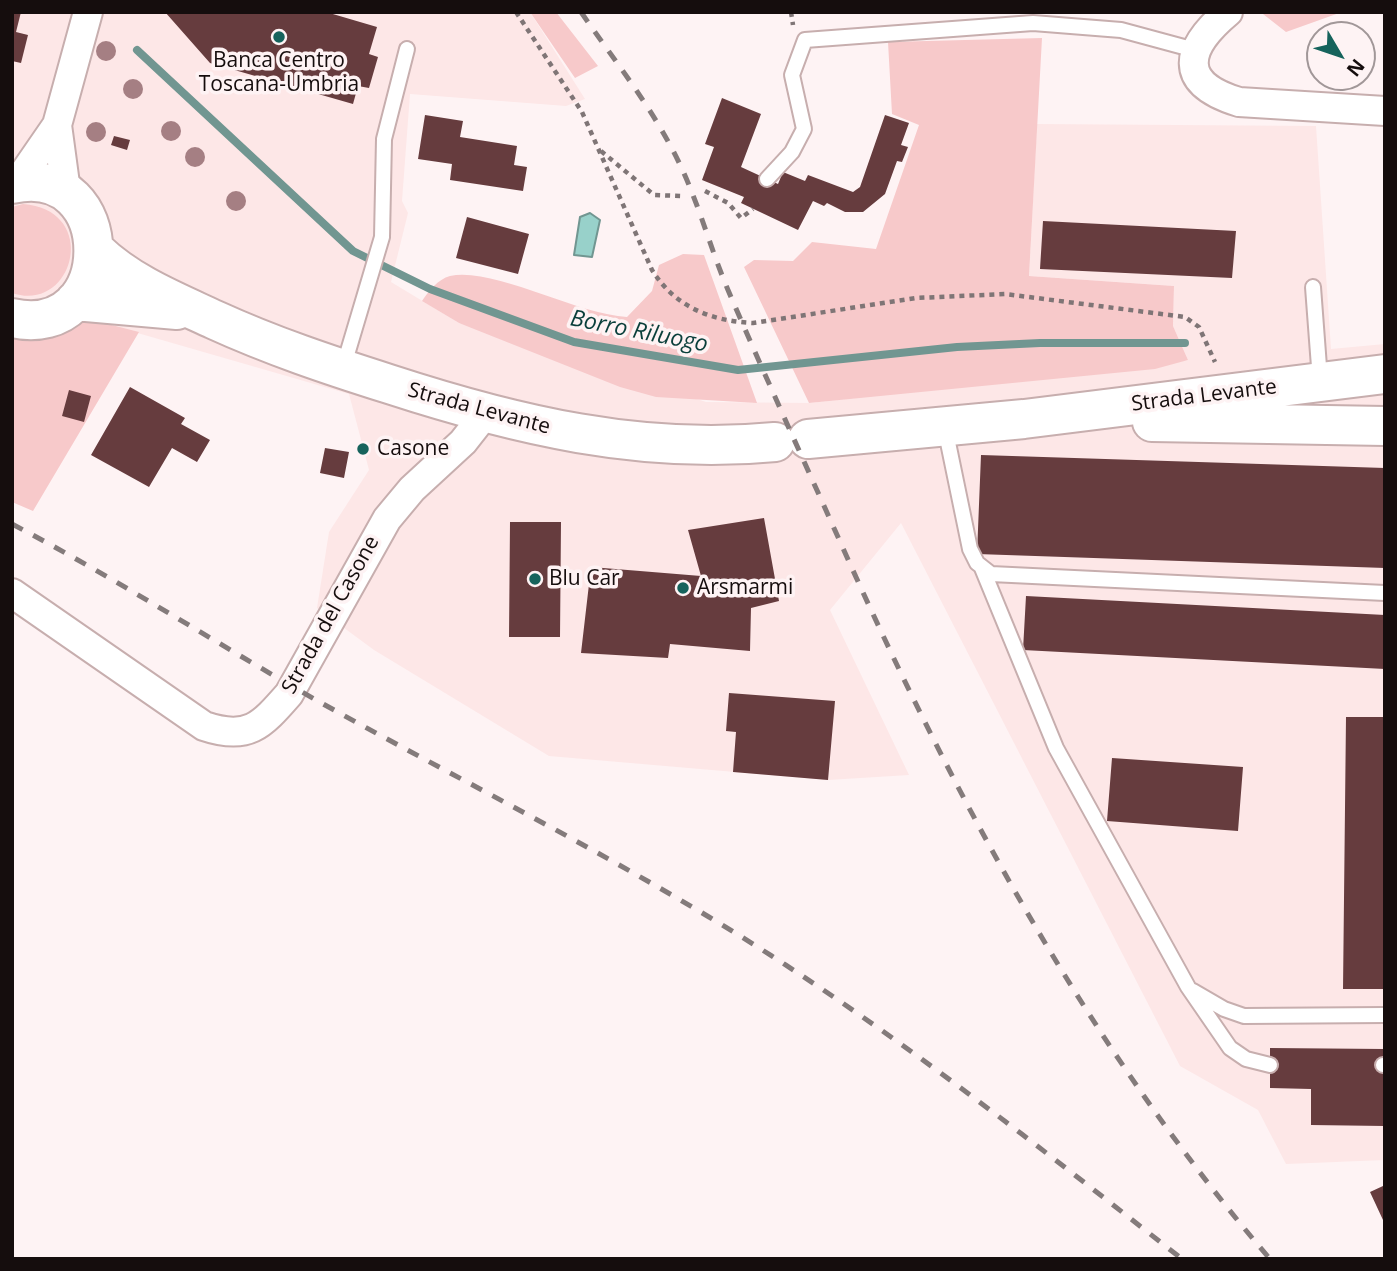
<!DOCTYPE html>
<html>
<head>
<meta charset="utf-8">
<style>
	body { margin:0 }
	#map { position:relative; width:1397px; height:1271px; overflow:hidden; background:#fef3f4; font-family:"Open Sans",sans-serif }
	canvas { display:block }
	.frame { position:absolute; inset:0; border:14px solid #150d0d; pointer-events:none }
	.north { position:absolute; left:1306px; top:21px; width:70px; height:70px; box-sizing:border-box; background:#fef3f4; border:2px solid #a19798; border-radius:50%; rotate:129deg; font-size:19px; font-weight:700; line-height:28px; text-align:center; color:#150d0d }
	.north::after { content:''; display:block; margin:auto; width:24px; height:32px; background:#16635c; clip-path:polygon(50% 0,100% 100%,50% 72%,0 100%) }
</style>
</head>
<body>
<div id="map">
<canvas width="1397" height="1271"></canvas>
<div class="frame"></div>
<div class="north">N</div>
</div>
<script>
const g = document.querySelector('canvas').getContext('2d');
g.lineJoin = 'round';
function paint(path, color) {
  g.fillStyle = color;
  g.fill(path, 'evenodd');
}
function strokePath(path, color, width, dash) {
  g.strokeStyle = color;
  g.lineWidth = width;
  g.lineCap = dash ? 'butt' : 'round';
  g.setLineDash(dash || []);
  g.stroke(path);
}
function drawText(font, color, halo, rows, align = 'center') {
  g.font = font + ' "Open Sans",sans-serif';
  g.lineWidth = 7;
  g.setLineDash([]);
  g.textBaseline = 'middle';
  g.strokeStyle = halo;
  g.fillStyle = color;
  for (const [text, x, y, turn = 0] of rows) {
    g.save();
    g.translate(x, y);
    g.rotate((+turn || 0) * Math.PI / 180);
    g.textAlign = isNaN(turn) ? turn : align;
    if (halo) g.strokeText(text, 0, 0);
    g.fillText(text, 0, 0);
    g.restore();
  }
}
const built = new Path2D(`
	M12 12H530L585 99 566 106 410 94 402 201 408 213 391 282 459 323 706 402 810 403 1188 360 1173 326 1174 286 1029 276 1037 124 1316 126 1331 349 1385 344V1160L1286 1164 1258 1110 1180 1066 901 523 830 610 909 775 828 780 549 756 374 650 317 608 329 532 369 470 349 394 96 321 12 333Z`);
const green = new Path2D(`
	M530 12H556L598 66 575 78Z
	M1268 12H1342L1286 32 1263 14Z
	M1042 38 1029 276 1174 286 1173 326 1188 360 1155 369 809 403 744 267 754 260 793 261 812 242 876 249 919 125 892 114 888 42Z
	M23 204C101 210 74 314 12 293V207Z
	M683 254 704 255 757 403 656 397 620 387 459 323 422 301C428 292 438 279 450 276 494 267 575 314 627 317L652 291 659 265Z
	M70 321H96L139 332 33 511 12 502V333Z`);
const water = new Path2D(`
	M590 213 600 220 592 257 574 255 580 217Z`);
const stream = new Path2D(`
	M137 50 353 251 430 289 574 342 738 370 957 347 1040 343H1185`);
const building = new Path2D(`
	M12 12H21L16 32 28 35 21 63 12 61Z
	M165 12H326L377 27 369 54 378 57 369 88 358 86 353 104 210 63Z
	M722 98 761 114 741 167 778 184 783 172 805 181 808 175 853 192 860 187 885 115 909 123 901 145 908 147 902 162 897 161 885 194 863 212H845L827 203 824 206 813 201 798 230 741 203 744 197 702 180 714 147 705 144Z
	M425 115 463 121 460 137 517 146 514 165 527 167 523 191 450 180 452 164 418 159Z
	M114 136 130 140 127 150 111 145Z
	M467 217 529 234 518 274 456 258Z
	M1043 221 1236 231 1232 278 1040 269Z
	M130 387 185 418 181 424 210 440 197 462 172 448 149 487 91 455Z
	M69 390 91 396 84 422 62 416Z
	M325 448 349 452 344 478 320 473Z
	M981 455 1385 468V568L977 554Z
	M764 518 779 601 751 608 750 651 670 644 668 658 581 653 591 567 701 576 688 530Z
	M510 522H561L560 637H509Z
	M1026 596 1385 615V669L1023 650Z
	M729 693 835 701 828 780 733 772 736 732 726 731Z
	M1346 717H1385V989H1343Z
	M1112 758 1243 767 1238 831 1107 821Z
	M1270 1048 1384 1049 1385 1126 1311 1125V1089L1270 1088Z
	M1383 1186 1385 1219 1383 1220 1370 1192Z`);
const path = new Path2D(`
	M516 12 582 112 652 270C675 307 711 321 753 323L916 298 1005 294 1185 317 1199 327 1215 362
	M791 12 793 25
	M601 151 654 195 682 196
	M705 191 728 203 741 218 753 209`);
const service = new Path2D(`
	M767 179 792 152 804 129 792 75 805 40 1033 23 1121 30 1195 50
	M1313 287 1320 380
	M343 368 382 237 384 139 407 49
	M945 428 970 549 977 563 991 574 1385 593
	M982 568 1056 748 1188 987 1230 1048 1246 1059 1270 1065
	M1193 991 1224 1009 1244 1016 1385 1015
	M1383 1065H1385`);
const minor = new Path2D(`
	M1228 12C1185 48 1176 83 1239 102L1385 111
	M57 125 65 184 76 202
	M17 183 57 125 88 12
	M12 593 204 726C248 741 261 726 289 694L387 519 412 489 463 442 485 414`);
const primary = new Path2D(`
	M12 184C121 160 120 342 12 318
	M96 251C129 283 174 301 215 320 272 346 329 365 389 384 515 425 641 455 775 442
	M75 301 177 310
	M1152 422 1385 426
	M808 439 1024 419 1385 374`);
const rail = new Path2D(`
	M581 12C616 63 656 112 682 169 700 208 711 250 728 290 765 376 804 461 842 546 955 799 1089 1048 1270 1259
	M12 524C119 580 220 646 325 705 453 776 584 842 709 917 876 1017 1029 1139 1182 1259`);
const trees = [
	[106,51],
	[133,89],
	[171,131],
	[96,132],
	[195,157],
	[236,201]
];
const markers = [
	[279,37,7,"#16635c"],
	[363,449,7,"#16635c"],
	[535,579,7,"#16635c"],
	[683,588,7,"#16635c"]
];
const poiNames = [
	["Banca Centro",279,61,"center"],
	["Toscana-Umbria",279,85,"center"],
	["Casone",377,449],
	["Blu Car",549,579],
	["Arsmarmi",697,588]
];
const streetNames = [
	["Strada Levante",1204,396,-7],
	["Strada Levante",479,409,15],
	["Strada del Casone",331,615,-61]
];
const waterNames = [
	["Borro Riluogo",639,332,11]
];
paint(built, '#fde7e7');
paint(green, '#f7c9ca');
paint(water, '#98d1ca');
strokePath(water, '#719691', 2);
strokePath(stream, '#719691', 8);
paint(building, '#663c3e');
strokePath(service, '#c7aeae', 18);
strokePath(minor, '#c7aeae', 32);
strokePath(primary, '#c7aeae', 42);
strokePath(path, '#7f7576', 4.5, [5, 5]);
strokePath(service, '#fff', 14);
strokePath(minor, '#fff', 28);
strokePath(primary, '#fff', 38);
strokePath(rail, '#847b7b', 5, [12, 12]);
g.fillStyle = '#a57f83';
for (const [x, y] of trees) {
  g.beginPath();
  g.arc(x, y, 10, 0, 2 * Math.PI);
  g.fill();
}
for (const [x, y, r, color] of markers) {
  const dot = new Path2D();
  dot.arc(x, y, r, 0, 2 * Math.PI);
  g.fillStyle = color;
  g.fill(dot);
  strokePath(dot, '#fef3f4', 2.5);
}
drawText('21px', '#150d0d', '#fef3f4', poiNames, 'left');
drawText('21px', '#150d0d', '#fef3f4', streetNames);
drawText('italic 23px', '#0a3f3b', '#fef3f4', waterNames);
</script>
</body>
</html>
